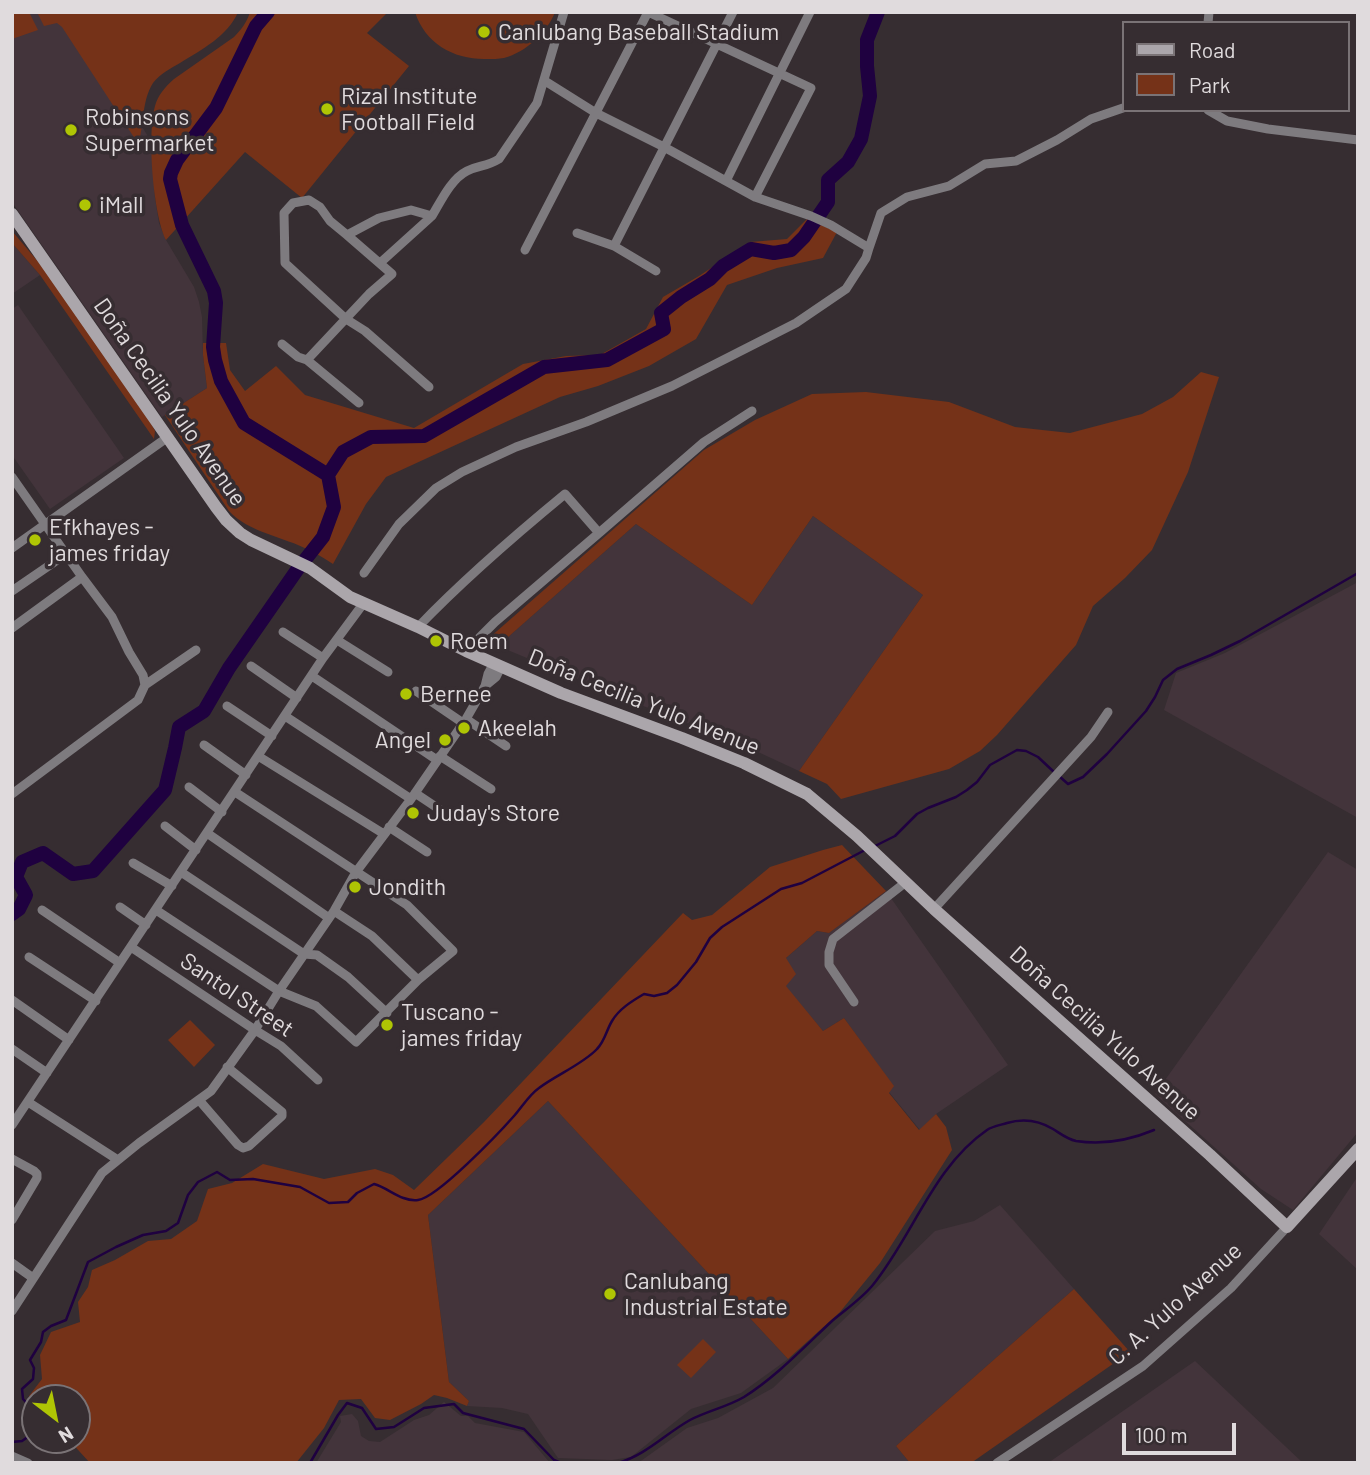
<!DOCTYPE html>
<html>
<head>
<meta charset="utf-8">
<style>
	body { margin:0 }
	#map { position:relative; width:1370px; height:1475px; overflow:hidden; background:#362d31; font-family:Barlow,sans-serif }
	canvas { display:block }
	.frame { position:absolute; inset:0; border:14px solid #e0dbdd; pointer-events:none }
	.legend { position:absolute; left:1122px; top:21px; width:228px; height:91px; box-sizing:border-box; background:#362d31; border:2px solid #7a7376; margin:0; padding:9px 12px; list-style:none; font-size:21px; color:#e0dbdd }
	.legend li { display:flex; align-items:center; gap:14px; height:35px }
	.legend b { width:35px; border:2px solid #7a7376 }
	.north { position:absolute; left:21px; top:1384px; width:70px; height:70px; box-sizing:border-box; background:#362d31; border:2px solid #7a7376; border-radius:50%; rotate:148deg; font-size:19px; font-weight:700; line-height:28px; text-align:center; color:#e0dbdd }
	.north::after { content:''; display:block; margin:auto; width:24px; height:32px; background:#afc504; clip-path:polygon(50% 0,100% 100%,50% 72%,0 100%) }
	.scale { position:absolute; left:1122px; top:1423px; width:114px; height:32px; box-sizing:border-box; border:4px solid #e0dbdd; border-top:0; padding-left:9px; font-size:21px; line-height:24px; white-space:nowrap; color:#e0dbdd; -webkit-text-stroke:5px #362d31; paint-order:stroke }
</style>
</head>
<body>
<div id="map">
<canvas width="1370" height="1475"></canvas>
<div class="frame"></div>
<ul class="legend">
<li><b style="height:9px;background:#aba6ab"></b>Road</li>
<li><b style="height:19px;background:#753218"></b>Park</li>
</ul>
<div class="north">N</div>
<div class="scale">100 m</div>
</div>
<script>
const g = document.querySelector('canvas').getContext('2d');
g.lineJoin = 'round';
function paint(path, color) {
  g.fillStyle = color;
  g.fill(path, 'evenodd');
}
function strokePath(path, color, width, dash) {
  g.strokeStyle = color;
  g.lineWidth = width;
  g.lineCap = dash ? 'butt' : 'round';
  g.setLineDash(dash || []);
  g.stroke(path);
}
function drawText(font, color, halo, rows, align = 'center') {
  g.font = font + ' Barlow,sans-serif';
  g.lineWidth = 7;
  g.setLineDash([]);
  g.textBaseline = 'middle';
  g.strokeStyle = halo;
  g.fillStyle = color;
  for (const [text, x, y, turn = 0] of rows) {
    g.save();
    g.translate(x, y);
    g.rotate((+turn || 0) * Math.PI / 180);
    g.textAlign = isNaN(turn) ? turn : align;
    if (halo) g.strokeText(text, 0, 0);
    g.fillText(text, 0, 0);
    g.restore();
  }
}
const built = new Path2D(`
	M12 12H72L152 143 155 198 159 223 166 240 194 287 199 302 202 317 203 355 207 388 162 417 12 202Z
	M12 243 40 275 12 294Z
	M18 305 124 458 50 509 12 455V309Z
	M813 516 923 595 799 771 743 745 633 702 498 646 636 524 752 605Z
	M1358 582V818L1164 710 1176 673 1225 653Z
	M1328 852 1358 870V1132L1293 1210 1261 1189 1155 1094Z
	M886 891 1008 1065 936 1114 920 1130 889 1092 893 1086 844 1018 823 1031 785 986 795 974 785 959 817 931 829 933Z
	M548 1101 788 1359 741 1393 691 1409 631 1457 612 1460 558 1458 528 1414 502 1408 467 1406 469 1401 449 1382 428 1215Z
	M1358 1176V1270L1319 1234Z
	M1000 1205 1074 1289 896 1446 910 1463H638L687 1428 718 1418 773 1388 935 1231 974 1221Z
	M1195 1361 1303 1463H1048Z
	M444 1402 461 1416H468L475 1423 524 1432 550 1463H316L341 1422 340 1416 352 1414 358 1421 361 1436 369 1441 380 1442 414 1420 429 1415Z`);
const green = new Path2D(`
	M12 12H29L38 30 12 39Z
	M37 12H238C228 36 201 50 180 63 171 68 160 74 153 83 142 100 144 123 139 142H137L62 27 57 23 44 26Z
	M250 12H388L367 33 409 66 302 198 245 152 166 240C153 214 147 134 155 106 158 95 165 87 174 79L234 37C241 30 247 22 250 12Z
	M415 12H555C547 33 526 52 504 58 499 59 492 59 487 59 455 60 425 44 415 12Z
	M807 219 837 232 823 258 777 268 727 285 696 339 649 366 598 386 560 397 386 477 366 504 333 564C325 559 318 554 309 550 284 537 248 532 229 511L165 415 207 388 203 355V343H226L230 370 245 391 276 366 305 395 414 428 523 364 566 356 600 355 646 329 663 297 699 276 750 242 787 239Z
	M12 231 46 271 149 420 155 431 154 439 40 275 12 243Z
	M1201 372 1219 377 1188 472 1152 550 1125 578 1093 606 1076 645 997 735 980 751 949 769 841 799 827 784 799 771 923 595 813 516 752 605 636 524 498 646 489 638 704 450 755 420 812 394 866 392 949 402 1015 427 1070 433 1142 414 1173 397Z
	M842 845 886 891 829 933 817 931 786 958 796 974 786 986 823 1031 844 1018 894 1086 889 1093 919 1130 936 1114 946 1127 952 1150 880 1263 840 1312 788 1359 548 1101 428 1215 449 1382 469 1401 467 1406 447 1398 434 1395 421 1404 390 1420 375 1418 361 1399 339 1400 324 1428 296 1463H90L69 1440H77V1398H35V1403L29 1396 42 1379 40 1355 51 1332 80 1322 78 1302 88 1287 92 1270 115 1260 148 1241 171 1239 197 1221 208 1189 232 1183 263 1164 324 1179 375 1169 393 1175 414 1190 484 1122 683 913 692 920 712 915 770 867 823 850Z
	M190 1020 215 1045 194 1067 168 1040Z
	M1074 1289 1130 1352 971 1463H910L896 1446Z
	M703 1339 716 1352 691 1378 677 1365Z`);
const stream = new Path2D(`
	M1059 776 1068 784 1083 777 1107 754 1146 711 1155 697 1163 680 1177 669 1211 655 1240 641 1358 573
	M873 847 895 836 917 814 928 808 956 797 967 790 977 782 990 765 1017 750 1026 751 1038 757 1054 772
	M35 1412 23 1399 22 1389 33 1379 34 1368 30 1360 41 1342 43 1332 51 1326 66 1320 88 1262 116 1247 143 1235 166 1231 178 1223 188 1195 198 1182 217 1172 230 1180 253 1179 300 1187 329 1203 348 1202 357 1193 374 1184C389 1188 401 1202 418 1200 437 1198 499 1133 514 1116 522 1107 529 1095 539 1088 556 1075 583 1064 597 1049 605 1041 606 1031 612 1021 619 1009 632 1001 644 994L654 996 667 993 677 985 696 962 710 938 722 927 781 889 802 883 867 849
	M12 1442 22 1441 35 1432
	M310 1463 338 1415 347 1403 362 1408 376 1429 394 1427 424 1408 454 1404 463 1413 524 1429 554 1460 561 1463
	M618 1463C646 1455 665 1434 690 1420 707 1411 727 1407 744 1397 776 1377 804 1347 832 1321 845 1310 861 1299 872 1286 913 1236 933 1167 987 1130 993 1126 1001 1125 1007 1123 1024 1118 1038 1120 1053 1129 1061 1134 1067 1139 1076 1141 1102 1145 1130 1140 1154 1130`);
const river = new Path2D(`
	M328 475 343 452 371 437 424 436 544 367 607 360 664 329 661 313 681 297 710 279 723 266 751 249 774 253 791 250 804 237 828 202V180L848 162 861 139 870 96 867 66V40L878 12
	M12 914 19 909 26 895 16 877 22 862 43 853 73 874 93 871 165 790 175 748 179 727 204 711 229 668 297 570 323 537 334 507 328 475 244 423 221 381 215 360 213 347 216 303 214 291 182 225 170 179 171 173 177 160 216 108 256 26 268 12`);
const minor = new Path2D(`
	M648 12 811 88 755 197
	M1208 23 1209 12
	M1208 110 1227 121 1268 129 1358 140
	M726 181 810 12
	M577 233 614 246 656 271
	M347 235 330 221 320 207 309 200 293 203 284 213 285 263 346 319 365 331 429 387
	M614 246 733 12
	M869 248 881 213 907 197 949 186 985 164 1016 161 1057 140 1091 119 1123 108
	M525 250 648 12
	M380 263 432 216
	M282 344 298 357 307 360 369 294 392 274 347 235 379 218 411 210 432 216C441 201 451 179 467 171 479 165 486 167 499 159L537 103 564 12
	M307 360 359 403
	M12 477 82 577 112 617 129 652 143 675 145 685
	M599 533 704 442 752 411
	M12 548 168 437
	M364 573 399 524 436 488 462 472 516 447 586 422 672 386 796 323 846 289 866 258 869 248 831 225 811 216 755 197 664 147 596 113 545 81
	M12 591 66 554
	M418 627C464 579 514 536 565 494L599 533 495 622 466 651
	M12 628 82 577
	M283 632 323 658
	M337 640 388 672
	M251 666 297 698
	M312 676 437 760
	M485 686 496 677 501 667
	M416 691 463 723
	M227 706 272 736
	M285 716 411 799
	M466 719 506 746
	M204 745 246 775
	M258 756 384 834
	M440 756 491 789
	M189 787 222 812
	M235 792 407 905 453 951 418 980 372 936 334 911
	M415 793 451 817
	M12 794 138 700 145 685 196 650
	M165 826 196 850
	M389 827 427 852
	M207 833 329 918
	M133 863 172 886
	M181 872 304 954 317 955 348 977 387 1013
	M120 907 146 925
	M934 909 1091 737 1108 712
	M42 910 120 963
	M156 910 279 991 316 1006 356 1042 418 980
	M131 947 255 1030 281 1046 318 1080
	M29 957 96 1001
	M12 1000 69 1040
	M854 1002 829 965V952L833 939 906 882
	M12 1049 47 1073
	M199 1100 238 1145 243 1148 249 1146 282 1116V1112L227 1067
	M28 1102 118 1160
	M12 1125 323 658 363 604
	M12 1159 34 1171 37 1174V1178L12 1220
	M12 1263 33 1278
	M12 1311 102 1173 139 1143 211 1091 255 1030 279 991 334 911 356 872 411 799 466 719 485 686 488 674 494 663
	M12 1456 28 1463
	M997 1463 1143 1366 1231 1288 1287 1227`);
const secondary = new Path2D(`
	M12 214 216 507 226 520 240 533 251 540 310 568 350 597 418 627 466 651 561 693 682 738 744 763 807 794 857 836 934 909 1210 1155 1287 1227 1358 1149`);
const markers = [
	[484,32,7,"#afc504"],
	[327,109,7,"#afc504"],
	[71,130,7,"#afc504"],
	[85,205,7,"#afc504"],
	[35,540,7,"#afc504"],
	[436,641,7,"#afc504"],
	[406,694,7,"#afc504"],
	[464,728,7,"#afc504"],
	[445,740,7,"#afc504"],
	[413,813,7,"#afc504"],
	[355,887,7,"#afc504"],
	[387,1025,7,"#afc504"],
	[610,1294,7,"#afc504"]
];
const poiNames = [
	["Canlubang Baseball Stadium",498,32],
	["Rizal Institute",341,96],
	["Football Field",341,122],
	["Robinsons",85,117],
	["Supermarket",85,143],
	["iMall",99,205],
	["Efkhayes -",49,527],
	["james friday",49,553],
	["Roem",450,641],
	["Bernee",420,694],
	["Akeelah",478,728],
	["Angel",431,740,"right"],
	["Juday's Store",427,813],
	["Jondith",369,887],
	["Tuscano -",401,1012],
	["james friday",401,1038],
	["Canlubang",624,1281],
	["Industrial Estate",624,1307]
];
const streetNames = [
	["Doña Cecilia Yulo Avenue",170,402,55],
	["Doña Cecilia Yulo Avenue",644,702,22],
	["Santol Street",237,995,34],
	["Doña Cecilia Yulo Avenue",1105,1033,42],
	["C. A. Yulo Avenue",1175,1304,-42]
];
paint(built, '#43343b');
paint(green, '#753218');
strokePath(stream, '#1f0140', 2.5);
strokePath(river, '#1f0140', 14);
strokePath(minor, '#7e7b7f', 9);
strokePath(secondary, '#aba6ab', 12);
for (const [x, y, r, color] of markers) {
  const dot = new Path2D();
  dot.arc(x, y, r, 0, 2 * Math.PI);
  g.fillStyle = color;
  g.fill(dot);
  strokePath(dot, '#362d31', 2.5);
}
drawText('23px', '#e0dbdd', '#362d31', poiNames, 'left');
drawText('23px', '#e0dbdd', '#362d31', streetNames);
</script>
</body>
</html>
